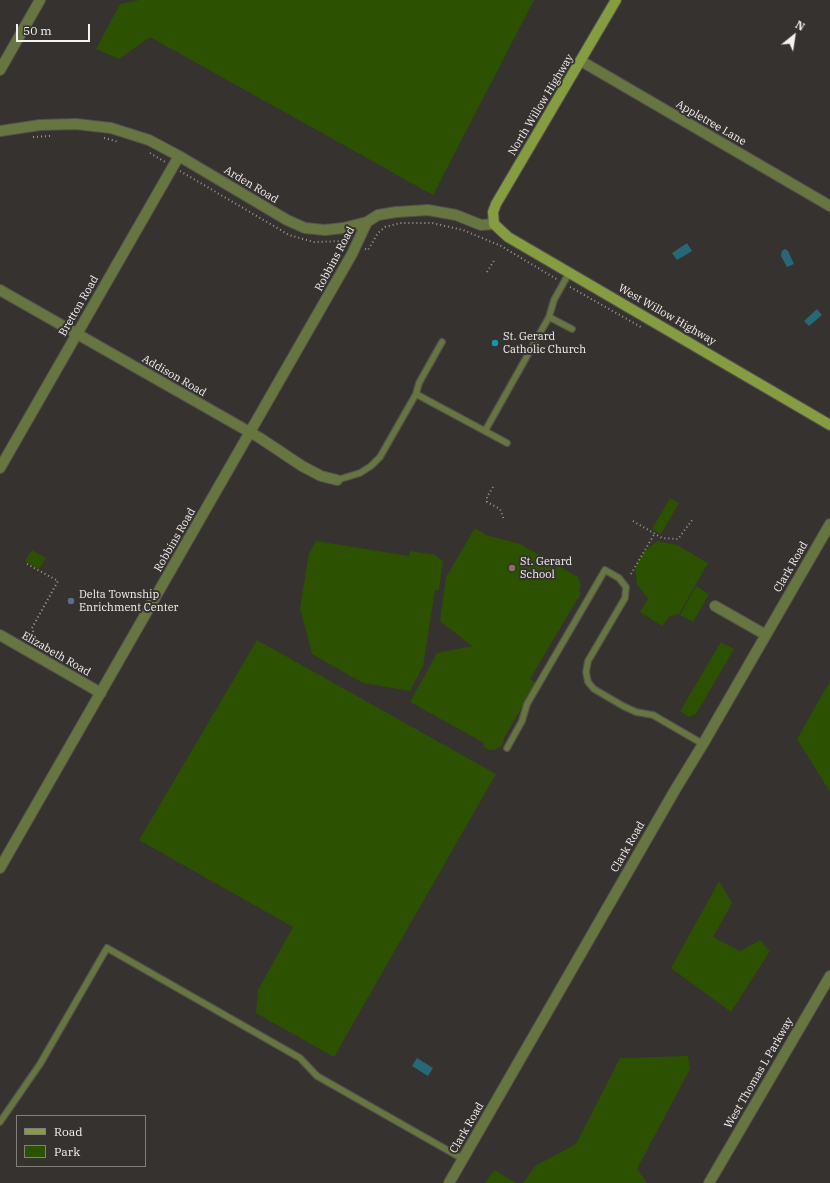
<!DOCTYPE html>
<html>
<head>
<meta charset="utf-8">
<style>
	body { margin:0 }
	#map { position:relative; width:830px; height:1183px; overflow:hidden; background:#36322f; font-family:"IBM Plex Serif",serif }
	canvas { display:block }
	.legend { position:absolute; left:16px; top:1115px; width:130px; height:52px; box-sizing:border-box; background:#36322f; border:1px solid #827e7c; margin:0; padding:5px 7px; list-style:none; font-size:12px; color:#f4f1f0 }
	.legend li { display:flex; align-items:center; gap:8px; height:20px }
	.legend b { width:20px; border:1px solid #827e7c }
	.north { position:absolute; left:774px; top:16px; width:40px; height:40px; -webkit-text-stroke:3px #36322f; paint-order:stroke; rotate:30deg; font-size:11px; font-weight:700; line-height:16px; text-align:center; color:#f4f1f0 }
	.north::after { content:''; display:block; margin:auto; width:14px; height:18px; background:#f4f1f0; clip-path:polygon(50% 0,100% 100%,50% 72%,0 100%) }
	.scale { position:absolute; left:16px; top:24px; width:74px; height:18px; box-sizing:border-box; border:2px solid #f4f1f0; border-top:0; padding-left:5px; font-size:12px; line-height:14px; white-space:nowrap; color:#f4f1f0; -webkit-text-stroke:3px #36322f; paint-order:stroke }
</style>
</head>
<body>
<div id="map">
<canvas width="830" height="1183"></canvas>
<ul class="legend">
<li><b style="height:5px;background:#859c41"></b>Road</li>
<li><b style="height:11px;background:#2c5100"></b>Park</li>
</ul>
<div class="north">N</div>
<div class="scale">50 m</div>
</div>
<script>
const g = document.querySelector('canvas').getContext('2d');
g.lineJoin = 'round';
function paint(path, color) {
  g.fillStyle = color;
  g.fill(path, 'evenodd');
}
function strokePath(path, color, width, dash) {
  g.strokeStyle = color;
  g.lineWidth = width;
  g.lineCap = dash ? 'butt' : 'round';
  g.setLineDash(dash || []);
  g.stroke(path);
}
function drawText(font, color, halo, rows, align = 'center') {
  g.font = font + ' "IBM Plex Serif",serif';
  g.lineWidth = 4;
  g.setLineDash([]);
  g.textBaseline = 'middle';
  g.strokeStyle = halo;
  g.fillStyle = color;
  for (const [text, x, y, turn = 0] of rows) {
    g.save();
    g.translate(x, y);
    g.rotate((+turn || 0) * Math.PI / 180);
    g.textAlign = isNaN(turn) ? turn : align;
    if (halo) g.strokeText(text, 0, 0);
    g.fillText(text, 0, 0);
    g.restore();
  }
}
const green = new Path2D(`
	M140 0H534L433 195 150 37 119 59 96 49 120 4Z
	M670 498 679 503 661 534 652 529Z
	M475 528 486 535 520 544 578 577 581 586 579 591 581 593 530 679 536 683 504 738C504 749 491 754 483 746L484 743 410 702 437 653 472 646 440 621 446 577Z
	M316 541 409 556 410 551 435 555 443 561 439 590H435L423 666 410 691 363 683 312 654 300 608 309 553Z
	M657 541 677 545 708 563 679 614 670 616 662 626 640 612 648 599 637 584 635 567 645 551Z
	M32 550 46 558 39 569 25 561Z
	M696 586 709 594 693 622 680 615Z
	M257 640 496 774 334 1057 256 1013 258 990 293 927 139 840Z
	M721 642 734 649 696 714 689 717 680 711Z
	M830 681V792L797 739Z
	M719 881 732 903 713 937 740 951 760 940 770 951 731 1012 671 968Z
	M688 1056 690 1069 637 1169 646 1181V1183H523L535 1166 576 1144 620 1058Z
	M494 1170 516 1183H485Z`);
const water = new Path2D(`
	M687 243 692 251 677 260 672 253Z
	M785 249 788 251 794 264 787 267 781 256 782 251Z
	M817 309 822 315 809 326 804 321Z
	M417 1058 433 1068 428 1076 412 1066Z`);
const path = new Path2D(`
	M33 137 50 136
	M104 138 119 142
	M150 153 165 162
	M180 171 289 235 314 242 345 241 347 242
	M365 249 368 250 378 233 385 227 400 223H432L463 230 501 246 558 280
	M487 272 495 259
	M570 287 641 327
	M493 487 487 497V502L500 509 504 520
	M633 521 662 538 678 539 693 519
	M27 564 58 581 32 628 34 634 31 640
	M631 574 655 533`);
const lane = new Path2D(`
	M549 317 572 329
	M416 394 419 383 442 342
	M485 431 549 317 554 300 569 273
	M337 480 360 473 371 466 380 457 416 394 507 443
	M507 748 522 721 527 704 605 570 619 578 626 587 625 598 588 661 586 672 588 682 594 689 623 706 636 712 653 715 703 744
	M0 1122 40 1064 107 948 300 1058 317 1076 463 1159`);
const street = new Path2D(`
	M581 61 830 206
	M0 70 40 0
	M0 131 40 125 76 124 111 128 149 140 179 156 287 220 305 228 325 230 343 228 367 222 378 215 396 212 428 210 456 215 481 225 494 224
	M0 290 260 438 302 466 321 476 337 480
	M0 468 179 156
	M715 606 766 635
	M0 635 101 693
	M0 868 352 254 367 222
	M449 1183 675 790 703 744 830 524
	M709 1183 830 976`);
const secondary = new Path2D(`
	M616 0 496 204 493 212 494 224 508 237 830 425`);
const markers = [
	[495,343,4,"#0f9aa8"],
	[512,568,4,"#8d6e63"],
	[71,601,4,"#5c6f8a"]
];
const streetNames = [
	["North Willow Highway",541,105,-59],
	["Appletree Lane",711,123,30],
	["Arden Road",251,185,31],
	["Robbins Road",335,259,-62],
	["Bretton Road",79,306,-60],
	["West Willow Highway",667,315,30],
	["Addison Road",174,376,30],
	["Robbins Road",175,540,-60],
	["Clark Road",791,567,-60],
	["Elizabeth Road",56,654,30],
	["Clark Road",628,847,-60],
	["West Thomas L Parkway",759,1073,-60],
	["Clark Road",467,1128,-60]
];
const poiNames = [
	["St. Gerard",503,337],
	["Catholic Church",503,350],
	["St. Gerard",520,562],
	["School",520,575],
	["Delta Township",79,595],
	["Enrichment Center",79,608]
];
paint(green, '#2c5100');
paint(water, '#276878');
strokePath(lane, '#54514e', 8);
strokePath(street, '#54514e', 12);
strokePath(secondary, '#54514e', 12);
strokePath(path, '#9b9896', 2, [1, 3]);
strokePath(lane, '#677640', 5.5);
strokePath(street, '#677640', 10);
strokePath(secondary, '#859c41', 10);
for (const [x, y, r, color] of markers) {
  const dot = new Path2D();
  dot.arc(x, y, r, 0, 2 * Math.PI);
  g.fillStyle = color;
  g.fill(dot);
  strokePath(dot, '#36322f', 1.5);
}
drawText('11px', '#f4f1f0', '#36322f', streetNames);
drawText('11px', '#f4f1f0', '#36322f', poiNames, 'left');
</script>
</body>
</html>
